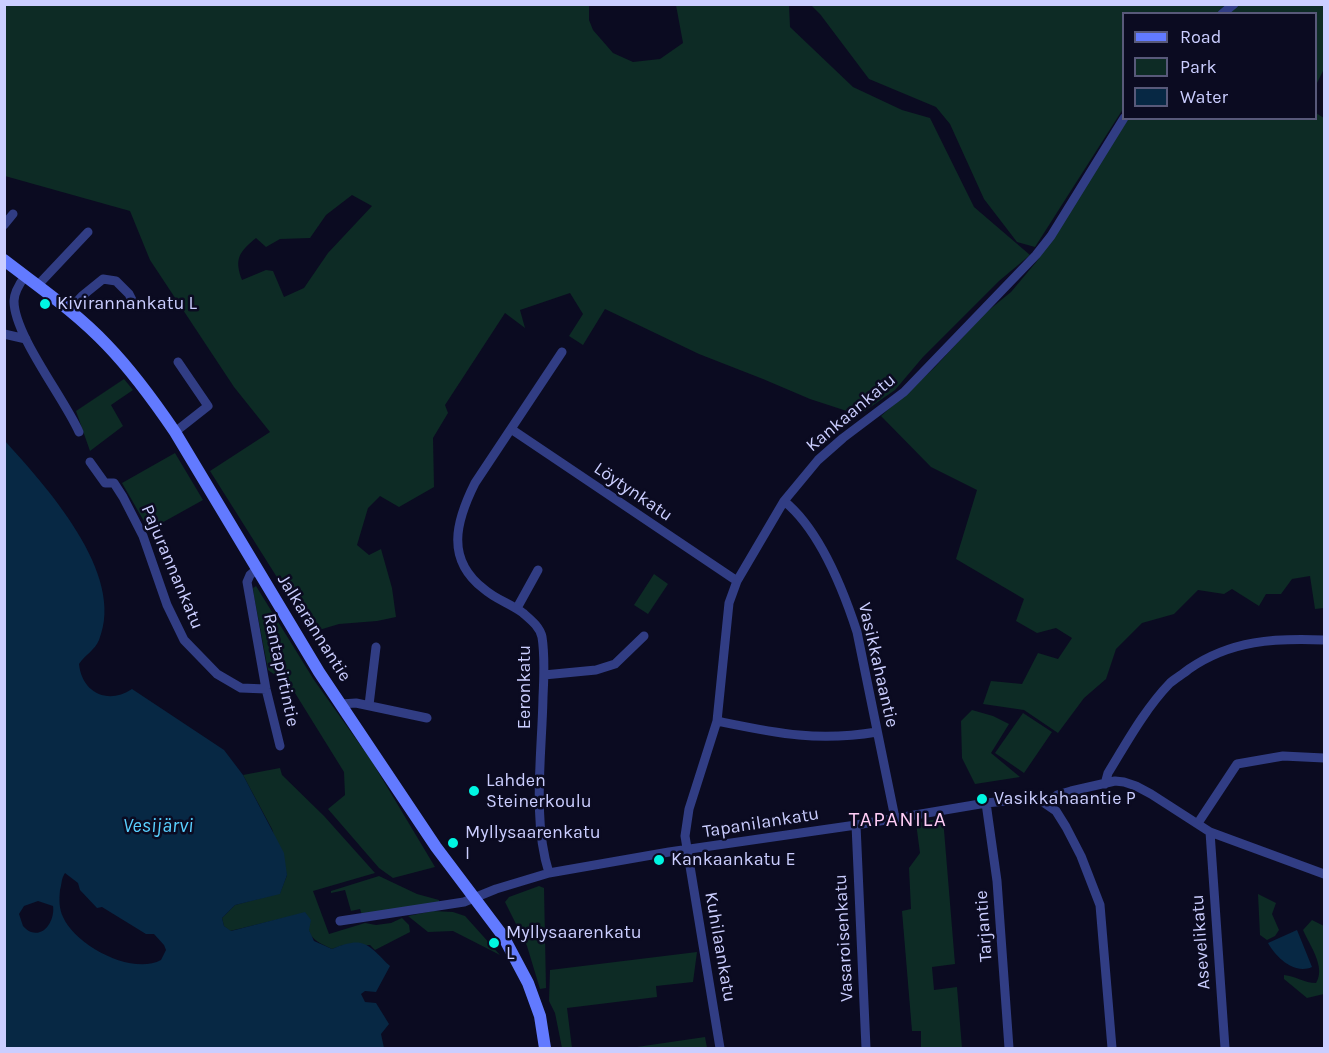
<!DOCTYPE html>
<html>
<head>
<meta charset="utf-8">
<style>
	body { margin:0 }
	#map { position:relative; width:1329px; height:1053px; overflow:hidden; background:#0b0b21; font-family:Karla,sans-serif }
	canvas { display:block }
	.frame { position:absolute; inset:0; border:6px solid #cbceff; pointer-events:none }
	.legend { position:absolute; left:1122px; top:12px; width:195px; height:108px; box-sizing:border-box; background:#0b0b21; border:2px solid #58597a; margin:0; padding:8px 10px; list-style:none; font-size:18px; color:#cbceff }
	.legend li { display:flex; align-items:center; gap:12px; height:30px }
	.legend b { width:30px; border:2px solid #58597a }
</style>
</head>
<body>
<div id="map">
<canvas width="1329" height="1053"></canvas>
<div class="frame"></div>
<ul class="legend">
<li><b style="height:8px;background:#627aff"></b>Road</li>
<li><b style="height:16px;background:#0d2b25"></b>Park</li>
<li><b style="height:16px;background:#072844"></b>Water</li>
</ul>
</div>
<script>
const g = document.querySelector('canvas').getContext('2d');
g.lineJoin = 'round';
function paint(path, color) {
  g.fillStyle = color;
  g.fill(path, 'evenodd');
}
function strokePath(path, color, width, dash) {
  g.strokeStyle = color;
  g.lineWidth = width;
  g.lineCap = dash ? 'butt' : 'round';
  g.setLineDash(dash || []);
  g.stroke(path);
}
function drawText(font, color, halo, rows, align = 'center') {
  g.font = font + ' Karla,sans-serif';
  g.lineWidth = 5;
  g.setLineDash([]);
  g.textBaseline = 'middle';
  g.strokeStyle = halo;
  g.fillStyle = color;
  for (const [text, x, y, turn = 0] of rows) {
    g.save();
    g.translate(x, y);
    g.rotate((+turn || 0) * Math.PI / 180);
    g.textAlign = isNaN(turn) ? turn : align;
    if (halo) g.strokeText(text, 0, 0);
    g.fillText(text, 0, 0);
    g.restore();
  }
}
const green = new Path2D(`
	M4 5H589V20L593 30 613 53 633 62 660 59 683 43 676 5H789L790 27 853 87 902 110 930 118 974 207 1030 255 999 281 923 357 895 390 859 415 810 399 763 379 699 354 605 309 583 345 569 336 583 314 570 293 520 310 525 328 505 313 445 405 448 413 433 438 434 487 399 507 380 496 368 508 357 545 369 555 381 549 392 588 396 617 377 621 339 624 309 633 285 590 210 471 270 432 234 387 150 260 130 211 5 176ZM352 195 372 206 328 253 304 288 284 297 273 271 266 270 242 280C234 259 239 252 256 238L266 247 280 239 310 238 326 215Z
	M811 5H1324V69L1316 85V14H1124L1123 109 1035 247 1017 242 984 199 950 124 936 107 869 79 820 14Z
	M1316 113 1324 118V608L1315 609 1310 576 1292 579 1281 594H1266L1259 606 1232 589 1224 594 1198 590 1174 614 1142 623 1116 649 1106 679 1084 698 1058 733 1024 710 983 704 991 681 1022 684 1038 653 1058 659 1072 638 1056 628 1037 633 1016 621 1024 599 956 559 977 490 931 467 881 416 934 368 984 314 1011 292 1037 261 1128 119 1316 118Z
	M124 379 133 390 111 405 123 426 90 451 76 411Z
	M175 453 203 500 149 530 122 483Z
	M654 574 668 584 648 614 634 605Z
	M256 586 314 680 371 760 435 867 393 878 379 868 328 809 345 795 344 772 295 693 285 682 268 670 254 596 253 588Z
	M972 710 993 716 1009 724 991 753 1020 777 975 784 962 758 961 721Z
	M1023 713 1052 732 1024 773 995 753Z
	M280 768 282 775 324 816 375 873 313 891 329 934 365 923 376 925 391 923 402 918 409 925 410 932 375 950 370 945H343L332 949C309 938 310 938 305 913L230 931 224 926 222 918 235 905 280 893 287 875 272 829 243 775Z
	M943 818 955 964 932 967 934 990 957 987 962 1048H921V1031H912L902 911 911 909 909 868 920 853 916 823Z
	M379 876 417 894 439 900V902L362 915 360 909 351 911 345 890 331 893V891Z
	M539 886 544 888 546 988 540 989 527 946 505 902 509 897Z
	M1258 894 1276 903 1272 914 1279 930 1275 936 1267 940 1260 935Z
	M433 911 453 912 465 916 500 955 453 931 428 932 408 916Z
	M1312 920 1324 926V994L1307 998 1284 979V975C1296 976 1304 983 1316 983 1326 967 1310 946 1303 930Z
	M697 952 693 982 656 986 657 997 567 1008 572 1048H562L555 1013 549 1001 550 970Z
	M705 1037 707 1048H630Z`);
const water = new Path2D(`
	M4 440C45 485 127 574 99 640 95 650 85 655 79 664 82 693 108 705 132 689L224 750 243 775 284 853 287 875 280 894 235 905 222 918 224 926 231 931 305 912 311 920 309 930 314 941 332 949C365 935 368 945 390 966L376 992 365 991 361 994 365 1002 376 1003 389 1024 381 1034 384 1048H5ZM65 873 78 883 80 890 97 908 102 907 146 934H154L164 945 166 950 161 960C132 976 75 945 63 917 59 908 59 900 60 890 62 883 61 879 65 873ZM38 901 53 906C55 918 46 937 31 932 28 931 25 928 23 926L19 914 24 906Z
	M1297 930 1312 967C1294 975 1276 957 1268 943Z`);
const street = new Path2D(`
	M1222 14 1234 4
	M4 225 13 214
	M25 276C20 283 14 292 14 301 14 335 64 398 79 432
	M38 285 88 232
	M69 310 82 296 103 279 116 281 129 294 134 304
	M4 334 26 339
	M511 429 737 581
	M175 432 208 406 178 362
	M90 462 105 483H114L123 497 143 536 167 605 184 640 217 674 241 688 266 689
	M784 501C820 530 843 589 857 632L895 818
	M256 570 250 575 247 582 266 689 280 746
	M517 608 538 570
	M544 675 596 670 615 664 644 636
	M341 704 356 703 427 718
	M369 705 376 647
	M717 721C776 733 816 742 877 732
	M1105 784 1108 773C1127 742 1145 709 1170 683 1176 678 1183 674 1189 669 1231 640 1275 638 1324 640
	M986 803 997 881 1009 1048
	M1047 804 1057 795 1071 791 1115 781 1124 782 1136 786 1151 794 1210 832 1324 874
	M1198 823 1237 764 1283 756 1324 758
	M856 825 866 1048
	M1210 832 1225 1048
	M549 873C532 820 542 753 543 697 544 678 545 656 542 637 540 627 531 620 523 613 511 604 495 599 484 589 445 559 456 521 475 483L562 352
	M340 921 464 902 496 889 549 873 669 852 856 825 986 803 1026 799 1040 800 1056 811 1066 827 1081 856 1100 905 1112 1048
	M720 1048 685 836 689 809 717 721 729 603 737 581 784 501 818 460 843 438 904 392 1036 255 1051 236 1124 118`);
const secondary = new Path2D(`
	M4 260C39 287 77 313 107 345 133 372 154 401 175 432L319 672 436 847 503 936 528 983 540 1016 545 1048`);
const markers = [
	[45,304,6,"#00f6e2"],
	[474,791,6,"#00f6e2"],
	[982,799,6,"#00f6e2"],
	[453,843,6,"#00f6e2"],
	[659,860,6,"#00f6e2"],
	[494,943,6,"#00f6e2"]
];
const poiNames = [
	["Kivirannankatu L",57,304],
	["Lahden",486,781],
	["Steinerkoulu",486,802],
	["Vasikkahaantie P",994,799],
	["Myllysaarenkatu",465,833],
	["I",465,854],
	["Kankaankatu E",671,860],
	["Myllysaarenkatu",506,933],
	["L",506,954]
];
const streetNames = [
	["Kankaankatu",851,413,-40],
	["Löytynkatu",633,492,34],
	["Pajurannankatu",172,567,67],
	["Jalkarannantie",314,628,58],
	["Vasikkahaantie",878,665,77],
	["Rantapirtintie",281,670,78],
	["Eeronkatu",525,687,-90],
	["Tapanilankatu",761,823,-9],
	["Tarjantie",984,926,-94],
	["Vasaroisenkatu",844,938,-93],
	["Asevelikatu",1201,942,-94],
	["Kuhilaankatu",720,947,80]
];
const waterNames = [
	["Vesijärvi",158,826]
];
const quarterNames = [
	["TAPANILA",898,820]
];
paint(green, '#0d2b25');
paint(water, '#072844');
strokePath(street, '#313d84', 9);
strokePath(secondary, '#627aff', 12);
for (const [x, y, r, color] of markers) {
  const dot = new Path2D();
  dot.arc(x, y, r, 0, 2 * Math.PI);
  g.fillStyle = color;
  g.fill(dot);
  strokePath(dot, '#0b0b21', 2);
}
drawText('18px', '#cbceff', '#0b0b21', poiNames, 'left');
drawText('18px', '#cbceff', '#0b0b21', streetNames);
drawText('italic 20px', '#59d0ff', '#0b0b21', waterNames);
g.letterSpacing = '1.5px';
drawText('21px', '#ffcdf6', '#0b0b21', quarterNames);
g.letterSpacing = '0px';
</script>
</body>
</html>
